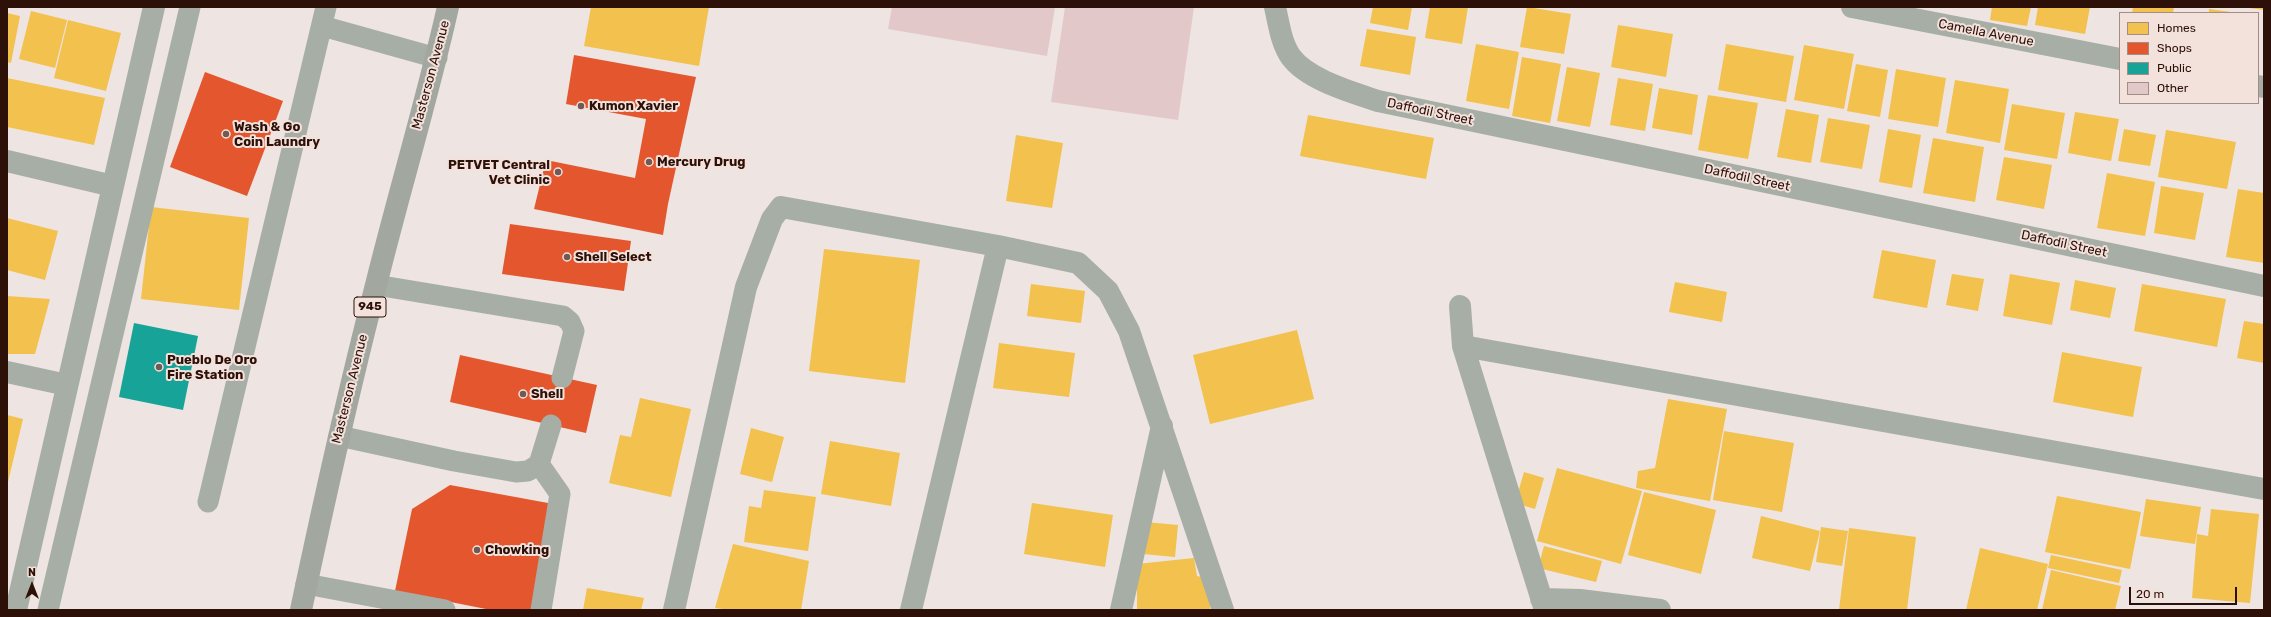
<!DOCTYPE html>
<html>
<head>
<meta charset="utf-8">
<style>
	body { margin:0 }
	#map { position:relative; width:2271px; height:617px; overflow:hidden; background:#eee4e1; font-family:Rubik,sans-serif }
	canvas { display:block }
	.frame { position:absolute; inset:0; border:8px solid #2d1007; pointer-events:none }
	.legend { position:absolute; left:2119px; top:12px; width:140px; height:92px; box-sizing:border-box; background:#f3e1dc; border:1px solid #a48d87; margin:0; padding:5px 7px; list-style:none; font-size:12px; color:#2d1007 }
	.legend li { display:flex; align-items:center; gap:8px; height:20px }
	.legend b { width:20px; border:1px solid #a48d87 }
	.north { position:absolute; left:12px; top:565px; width:40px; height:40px; -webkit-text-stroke:3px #f3e1dc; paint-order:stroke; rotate:0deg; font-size:11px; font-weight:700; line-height:16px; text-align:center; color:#2d1007 }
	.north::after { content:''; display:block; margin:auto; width:14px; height:18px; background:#2d1007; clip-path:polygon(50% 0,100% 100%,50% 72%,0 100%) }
	.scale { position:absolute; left:2129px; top:587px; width:108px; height:18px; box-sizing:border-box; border:2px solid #2d1007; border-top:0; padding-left:5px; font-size:12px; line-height:14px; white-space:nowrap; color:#2d1007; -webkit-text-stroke:3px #f3e1dc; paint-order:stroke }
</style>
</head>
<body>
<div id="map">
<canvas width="2271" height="617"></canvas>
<div class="frame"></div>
<ul class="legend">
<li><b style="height:11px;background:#f2c14e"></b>Homes</li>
<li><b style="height:11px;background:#e4572e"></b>Shops</li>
<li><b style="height:11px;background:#17a398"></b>Public</li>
<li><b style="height:11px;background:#e2c8c9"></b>Other</li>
</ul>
<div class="north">N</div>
<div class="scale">20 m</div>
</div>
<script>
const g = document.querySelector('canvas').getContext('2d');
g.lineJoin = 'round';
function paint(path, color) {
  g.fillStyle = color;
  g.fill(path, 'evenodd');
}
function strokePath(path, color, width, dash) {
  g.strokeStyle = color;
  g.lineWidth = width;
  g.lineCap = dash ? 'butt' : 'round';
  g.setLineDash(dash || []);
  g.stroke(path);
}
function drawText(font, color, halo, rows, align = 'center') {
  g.font = font + ' Rubik,sans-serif';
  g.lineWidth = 4;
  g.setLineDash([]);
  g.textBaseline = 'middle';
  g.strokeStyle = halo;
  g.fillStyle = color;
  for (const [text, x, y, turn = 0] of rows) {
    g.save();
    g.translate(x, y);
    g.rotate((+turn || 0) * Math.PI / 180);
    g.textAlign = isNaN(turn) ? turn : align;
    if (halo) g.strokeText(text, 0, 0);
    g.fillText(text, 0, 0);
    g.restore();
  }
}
const homes = new Path2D(`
	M591 7H709L699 66 584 46Z
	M1373 7H1412L1408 30 1370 23Z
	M1430 7H1468L1462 44 1425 38Z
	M1527 7 1571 14 1564 54 1520 47Z
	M1992 7H2031L2027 26 1990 20Z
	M2038 7H2090L2085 34 2035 25Z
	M2133 7H2174L2173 13H2132Z
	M2249 7H2264V10L2249 8Z
	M2209 9 2231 12V13H2209Z
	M31 11 67 20 55 68 19 59Z
	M7 13 20 16 11 63 7 62Z
	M68 20 121 33 106 91 54 78Z
	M1618 25 1673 34 1666 77 1611 67Z
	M1367 29 1416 37 1410 75 1360 66Z
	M1476 44 1519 52 1509 109 1466 101Z
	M1726 44 1794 56 1786 102 1718 90Z
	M1804 45 1854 54 1844 109 1794 100Z
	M1522 57 1561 64 1550 123 1512 116Z
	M1856 64 1888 70 1880 117 1847 111Z
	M1567 67 1600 73 1590 127 1557 121Z
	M1896 69 1946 78 1938 127 1888 119Z
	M7 78 105 98 94 145 7 127Z
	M1618 78 1653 84 1645 131 1610 125Z
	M1955 80 2009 89 2000 143 1946 133Z
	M1659 88 1698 95 1692 135 1652 128Z
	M1708 95 1758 103 1748 159 1698 150Z
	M2012 104 2065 113 2057 159 2004 150Z
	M1786 109 1819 115 1811 163 1777 157Z
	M2075 112 2119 119 2111 161 2068 153Z
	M1308 115 1434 138 1426 179 1300 156Z
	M1828 118 1870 125 1862 169 1820 162Z
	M1888 129 1921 135 1912 188 1879 182Z
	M2124 129 2156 135 2150 166 2118 161Z
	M2166 130 2236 142 2227 189 2158 177Z
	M1016 135 1063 143 1052 208 1006 201Z
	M1933 138 1984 147 1975 202 1923 193Z
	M2004 157 2052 165 2044 209 1996 200Z
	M2107 173 2155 182 2145 236 2097 228Z
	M2161 186 2204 193 2195 240 2154 233Z
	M2238 189 2264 193V263L2226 257Z
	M151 207 249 218 239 310 141 299Z
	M7 218 58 231 45 280 7 270Z
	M824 249 920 260 905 383 809 371Z
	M1882 250 1936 260 1927 308 1873 298Z
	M1952 274 1984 279 1978 311 1946 305Z
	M2010 274 2060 283 2052 325 2003 316Z
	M2075 280 2116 288 2110 318 2070 310Z
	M1675 282 1727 292 1722 322 1669 312Z
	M1031 284 1085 291 1081 323 1027 316Z
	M2142 284 2226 299 2217 347 2134 331Z
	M7 296 50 299 35 354H7Z
	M2244 321 2264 324V363L2237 358Z
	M1297 330 1314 399 1210 424 1193 355Z
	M999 343 1075 353 1069 397 993 388Z
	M2062 352 2142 367 2133 417 2053 402Z
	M640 398 691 409 671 497 609 483 620 435 631 437Z
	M1668 399 1727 409 1710 501 1636 488 1638 471 1655 468Z
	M7 415 23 419 8 482H7Z
	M751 428 784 437 772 482 740 474Z
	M1724 431 1794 443 1782 512 1713 500Z
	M830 441 900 453 891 506 821 494Z
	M1557 468 1642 491 1621 564 1537 541Z
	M1524 472 1544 478 1535 509 1515 503Z
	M764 490 816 497 808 551 744 542 749 506 761 508Z
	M1644 492 1716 510 1701 574 1628 555Z
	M2057 496 2141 512 2130 569 2045 552Z
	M2146 499 2201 507 2195 544 2140 536Z
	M1032 503 1113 515 1105 567 1024 554Z
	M2211 509 2259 514 2250 603 2192 598 2197 534 2208 536Z
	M1761 516 1820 531 1810 571 1752 558Z
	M1146 522 1178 525 1175 557 1143 554Z
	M1821 527 1848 531 1842 566 1816 562Z
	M1849 528 1916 537 1907 610H1839Z
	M733 544 809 561 801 610H731L715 608Z
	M1544 546 1602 561 1596 582 1538 568Z
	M1980 548 2048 564 2037 610H1966Z
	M2051 555 2122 570 2119 583 2048 568Z
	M1194 558 1197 576 1210 579V610H1137V564Z
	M2051 570 2121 586 2115 610H2042Z
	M587 588 644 598 641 610H583Z`);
const shops = new Path2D(`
	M574 55 696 77 668 204 663 235 534 209 546 160 635 178 646 119 566 104Z
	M205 72 283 101 247 196 170 167Z
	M510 224 631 241 624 291 502 274Z
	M460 355 597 385 586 433 450 402Z
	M450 485 559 505 540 610H491L395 591 412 509Z`);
const public = new Path2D(`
	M134 323 198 336 183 410 119 397Z`);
const building = new Path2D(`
	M892 7H1055L1047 56 888 29Z
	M1065 7H1194L1178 120 1051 102Z`);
const lane = new Path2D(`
	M322 26 437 58
	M376 285 563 316 570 322 574 331 562 378
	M339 436 454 461 516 472 528 471 539 464 551 425
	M539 464 560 494 541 610
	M208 502 326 7
	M306 584 445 610
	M48 610 190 7`);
const street = new Path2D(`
	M1275 7C1279 24 1281 43 1291 57 1308 80 1352 92 1378 101L2264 286
	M1852 7 2120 59
	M2258 86 2264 87
	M7 161 113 186
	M1460 306 1463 346 1545 610
	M1463 346 2264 489
	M7 372 67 385
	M1541 599 1580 600 1660 610
	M16 610 154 7
	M674 610 746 287 772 219 781 207 998 246 1078 263 1108 291 1129 331 1223 610
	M911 610 998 246
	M1121 610 1162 426`);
const primary = new Path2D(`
	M301 610C324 501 348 393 376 285 399 192 427 100 448 7`);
const markers = [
	[581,106,4,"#715a53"],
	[226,134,4,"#715a53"],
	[649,162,4,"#715a53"],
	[558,172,4,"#715a53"],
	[567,257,4,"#715a53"],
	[159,367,4,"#715a53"],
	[523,394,4,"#715a53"],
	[477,550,4,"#715a53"]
];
const shields = [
	[370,307,32]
];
const shieldNames = [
	["945",370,307]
];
const streetNames = [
	["Camella Avenue",1986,33,11],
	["Masterson Avenue",431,75,-75],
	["Daffodil Street",1430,112,12],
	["Daffodil Street",1747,178,12],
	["Daffodil Street",2064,244,12],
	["Masterson Avenue",350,389,-76]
];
const poiNames = [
	["Kumon Xavier",589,106],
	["Wash & Go",234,127],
	["Coin Laundry",234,142],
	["Mercury Drug",657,162],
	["PETVET Central",550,165,"right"],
	["Vet Clinic",550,180,"right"],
	["Shell Select",575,257],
	["Pueblo De Oro",167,360],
	["Fire Station",167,375],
	["Shell",531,394],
	["Chowking",485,550]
];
paint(homes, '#f2c14e');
paint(shops, '#e4572e');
paint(public, '#17a398');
paint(building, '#e2c8c9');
strokePath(lane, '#a7aea6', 21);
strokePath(street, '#a7aea6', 22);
strokePath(primary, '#a2a8a0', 22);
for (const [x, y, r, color] of markers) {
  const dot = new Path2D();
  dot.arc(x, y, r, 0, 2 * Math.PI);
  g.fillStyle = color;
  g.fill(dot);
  strokePath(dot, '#f3e1dc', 1.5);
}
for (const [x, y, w] of shields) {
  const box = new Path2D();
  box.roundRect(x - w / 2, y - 10, w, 20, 3);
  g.fillStyle = '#f3e1dc';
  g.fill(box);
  strokePath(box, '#2d1007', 1);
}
drawText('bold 12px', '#2d1007', null, shieldNames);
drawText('13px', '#2d1007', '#f3e1dc', streetNames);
drawText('bold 13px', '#2d1007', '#f3e1dc', poiNames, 'left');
</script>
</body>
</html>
